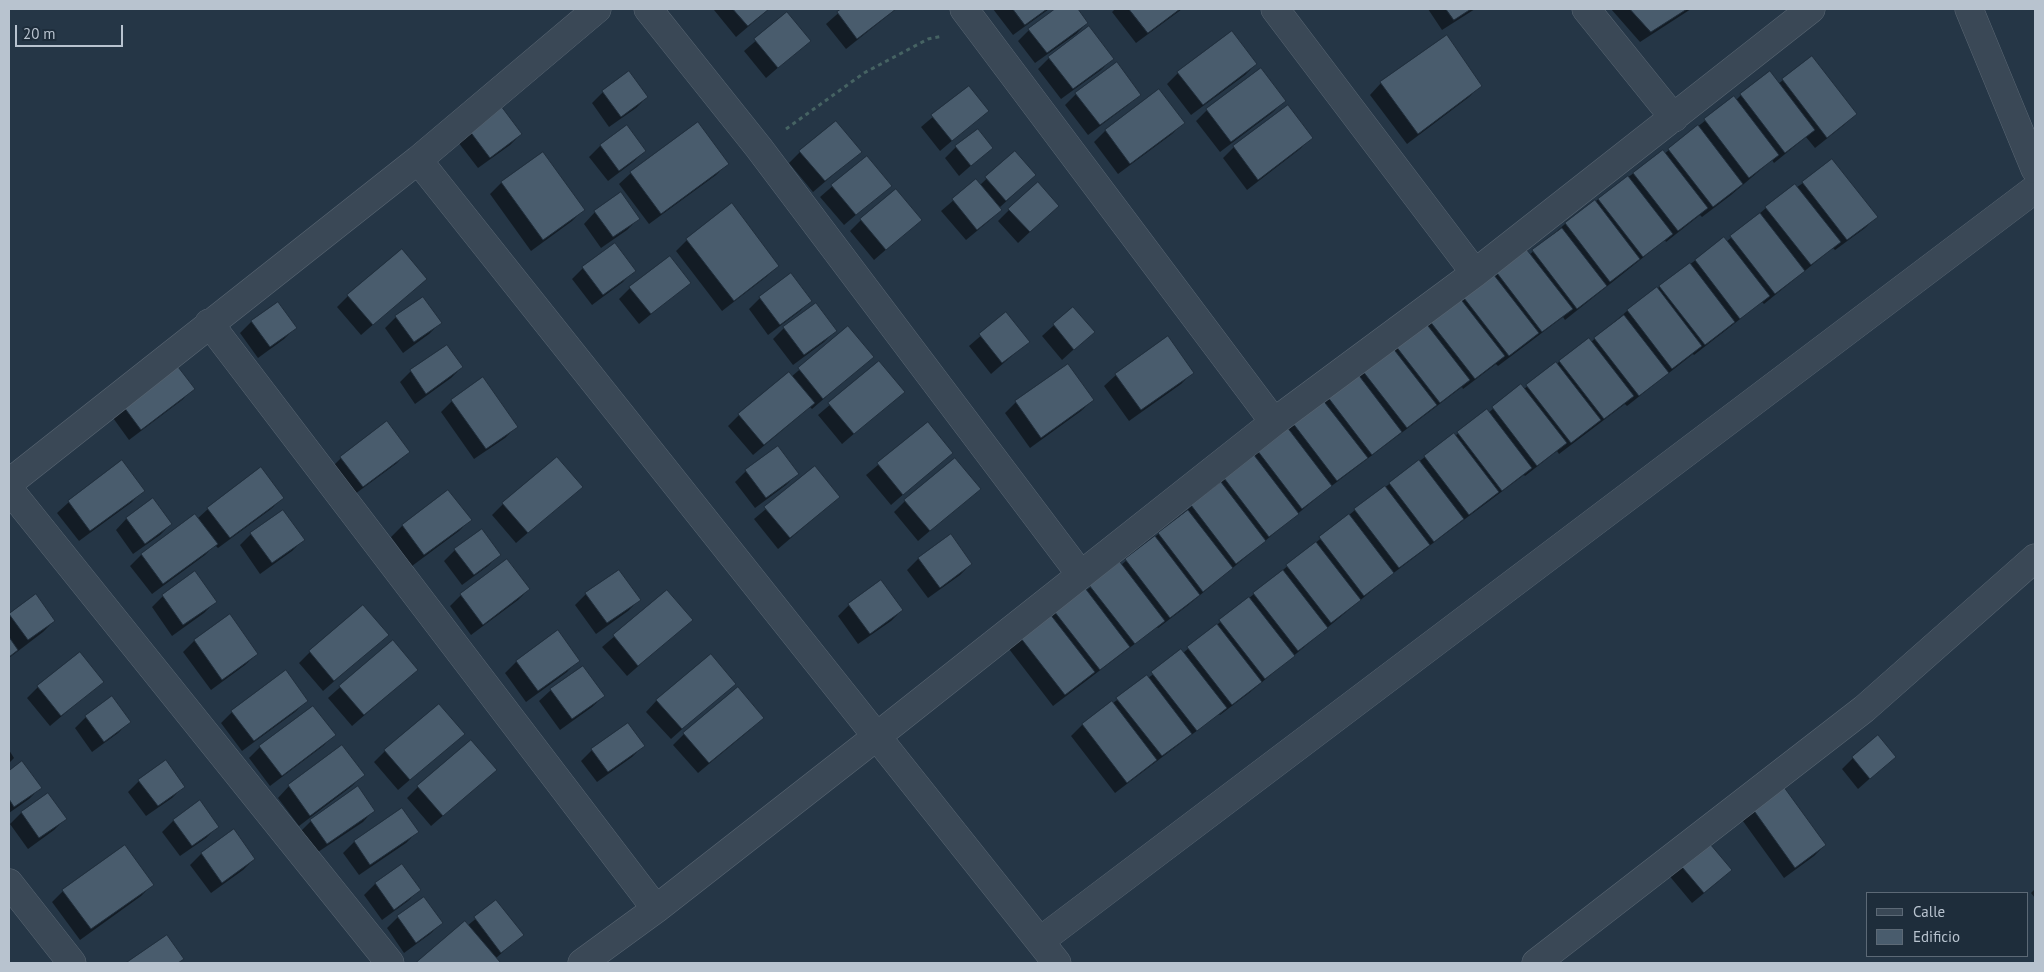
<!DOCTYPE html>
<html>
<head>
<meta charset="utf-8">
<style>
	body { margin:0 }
	#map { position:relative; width:2044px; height:972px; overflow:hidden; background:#253646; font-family:"PT Sans",sans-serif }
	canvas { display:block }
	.frame { position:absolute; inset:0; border:10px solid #b8c3cf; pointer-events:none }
	.legend { position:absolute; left:1866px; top:892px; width:162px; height:65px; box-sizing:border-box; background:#1e2d3b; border:1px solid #5c6976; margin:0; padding:6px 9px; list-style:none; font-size:15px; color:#b8c3cf }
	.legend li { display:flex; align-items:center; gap:10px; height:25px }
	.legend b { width:25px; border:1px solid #5c6976 }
	.scale { position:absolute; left:15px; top:25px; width:108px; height:22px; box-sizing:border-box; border:2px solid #b8c3cf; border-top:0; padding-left:6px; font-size:15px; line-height:18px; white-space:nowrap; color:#b8c3cf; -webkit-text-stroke:4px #1e2d3b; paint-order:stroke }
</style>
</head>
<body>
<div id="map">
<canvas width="2044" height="972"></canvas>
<div class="frame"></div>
<ul class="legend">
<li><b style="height:6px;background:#3a4856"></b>Calle</li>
<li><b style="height:14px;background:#495c6d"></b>Edificio</li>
</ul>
<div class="scale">20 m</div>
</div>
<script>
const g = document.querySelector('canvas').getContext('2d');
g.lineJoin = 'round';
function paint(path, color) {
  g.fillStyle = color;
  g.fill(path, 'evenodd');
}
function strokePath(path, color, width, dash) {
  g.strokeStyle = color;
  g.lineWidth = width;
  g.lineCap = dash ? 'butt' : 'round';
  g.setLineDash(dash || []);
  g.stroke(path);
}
const shadow = new Path2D(`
	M715 9H769L736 37 714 10Z
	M843 9H896L846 49 826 24Z
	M993 9H1049L1013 35Z
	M1057 9H1076L1087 23 1076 34 1035 63 1018 41 1029 30Z
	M1115 9H1182L1136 43 1112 12Z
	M1428 9H1475L1442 30Z
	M1611 9H1691L1640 42Z
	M787 14 809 41 766 78 744 51Z
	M1049 58 1112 59 1101 70 1061 99 1038 69Z
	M1811 58 1855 114 1844 125 1815 148 1806 137 1774 163 1772 160 1731 195 1702 217 1700 215 1666 242 1665 240 1565 320 1563 317 1498 366 1496 364 1463 389 1462 387 1325 491 1187 606 1158 628 1157 627 1053 706 1009 649 1020 638 1121 565 1258 451 1396 346 1461 302 1498 274 1529 255 1565 224 1662 152 1664 154 1733 98 1735 101 1741 95 1778 84Z
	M1256 64 1245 75 1191 115 1167 84 1178 73Z
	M1381 83 1480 86 1469 97 1407 144 1370 95Z
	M968 87 987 111 940 151 921 127Z
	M1159 91 1183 123 1172 134 1118 174 1094 142 1105 131Z
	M603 92 647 97 636 108 609 127 592 103Z
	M1076 94H1139L1128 105 1088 135 1065 105Z
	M1284 101 1273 112 1220 152 1196 121 1207 110Z
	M627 127 645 151 633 162 608 181 589 157 600 146Z
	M469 131 521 134 510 145 478 168 458 142Z
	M1311 138 1300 149 1247 190 1223 158 1234 147Z
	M956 147 991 148 959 176 945 158Z
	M800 152H860L813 192 789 163Z
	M1014 153 1023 186 999 208 1000 210 989 221 966 240 941 211 976 181 980 185Z
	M542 154 583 210 572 221 531 251 490 194 501 183Z
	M866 157 890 186 844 225 820 197Z
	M727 164 716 175 649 224 619 184 631 173Z
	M1803 183 1876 217 1865 228 1835 250 1833 248 1764 304 1762 302 1694 355 1693 354 1627 406 1625 404 1559 454 1557 451 1525 476 1524 475 1457 525 1387 578 1249 693 1220 715 1219 714 1115 793 1071 736 1082 725 1183 653 1355 510 1454 435 1455 436 1487 411 1488 413 1521 386 1524 389 1556 364 1591 342 1627 311 1724 239 1726 242 1766 208Z
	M621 194 639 218 627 230 601 248 584 224 595 212Z
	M1009 210 1046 217 1018 243 998 221Z
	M861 220H920L874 260 850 231Z
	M687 240 778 266 766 277 722 311 676 251Z
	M583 268 634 270 623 282 592 305 572 279Z
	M426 279 361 335 337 307 348 296Z
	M689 283 639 324 619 299 630 288Z
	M760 298 811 300 800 311 768 335 749 309Z
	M278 303 295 328 284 339 258 358 240 333 251 322Z
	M1073 308 1093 332 1062 360 1042 336Z
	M1006 314 1028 342 991 374 969 346Z
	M396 317 440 323 429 334 403 353 385 328Z
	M784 328 835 331 824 342 793 365 773 339Z
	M848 328 872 357 812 409 810 407 753 455 728 426 739 415 791 377Z
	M1167 338 1192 373 1181 384 1129 421 1104 386 1116 375Z
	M446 346 462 367 451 378 415 404 400 382 411 371Z
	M879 363 903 392 842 444 818 415Z
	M193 389 182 400 129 440 108 411Z
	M1093 400 1081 411 1030 448 1005 413 1016 402Z
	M452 401 516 427 505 438 474 459 441 412Z
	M927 424 951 453 891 505 866 475Z
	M408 451 397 463 351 497 330 469 341 458Z
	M815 468 839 497 778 549 754 519Z
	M746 471 797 474 786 485 755 508 735 482Z
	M581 487 516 543 492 515 503 504Z
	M979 489 918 541 894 512 905 501Z
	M143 490 132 502 79 541 57 513 69 502Z
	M448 492 470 520 459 531 412 566 391 537 402 526Z
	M283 498 271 509 218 548 215 545 205 555 152 594 130 566 141 555 195 515 197 519 208 509Z
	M283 512 303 540 292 551 260 574 240 545 251 534Z
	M127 518 171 524 160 535 133 554 116 530Z
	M951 536 971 564 960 575 928 598 907 570 918 559Z
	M455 550 499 555 488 566 462 585 444 561Z
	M195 573 215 602 204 613 172 636 152 607 163 596Z
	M529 589 518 600 471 635 450 606 461 595Z
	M667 592 691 620 627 676 602 647Z
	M586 594 639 600 628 611 596 634 575 605Z
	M849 605 902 610 891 621 858 644 838 616Z
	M10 615 54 621 43 632 9 658Z
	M229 616 257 654 245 665 211 690 183 652 194 641Z
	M558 632 578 660 567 672 526 702 505 673 516 662Z
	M387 635 323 691 299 663 310 652Z
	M392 641 417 670 352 726 328 698Z
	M583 667 604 696 592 707 560 730 539 701 551 690Z
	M102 682 50 726 27 698 38 687Z
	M734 683 671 739 646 712 657 700Z
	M307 700 295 712 242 751 221 723 232 712Z
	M86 717 129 722 118 733 92 752 75 728Z
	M751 729 698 773 673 745 684 734Z
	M463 734 398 790 374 762 385 751Z
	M334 735 323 746 270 786 249 758 260 747Z
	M643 746 632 757 597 782 581 761 592 750Z
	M342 747 363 775 352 786 299 826 278 798 289 786Z
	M9 750 14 758 9 763Z
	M1894 757 1858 789 1842 769 1853 758Z
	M22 763 40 788 29 799 9 813V772Z
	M496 770 431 826 407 798 418 787Z
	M139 781 183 787 172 798 146 816 128 792Z
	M1781 785 1825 845 1814 856 1784 878 1740 817Z
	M47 795 65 819 54 830 28 849 10 824 21 813Z
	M199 802 217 827 206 838 180 856 162 832 173 821Z
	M374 810 363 822 315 854 300 832 311 821Z
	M402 810 417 832 406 843 359 875 343 853 354 842Z
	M234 831 254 859 243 870 211 893 190 865 201 854Z
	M1678 862 1719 881 1692 903 1667 873Z
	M402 866 419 890 408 901 382 920 364 895 375 884Z
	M152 885 141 896 80 940 52 902 63 891Z
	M2035 889V898L2031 893Z
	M424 898 442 923 430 934 404 953 387 928 398 917Z
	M496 902 522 935 495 959 498 962 496 963H417L465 923 467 926Z`);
const building = new Path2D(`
	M733 9H769L748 26Z
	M841 9H896L857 39 837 12Z
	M1013 9H1047L1025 25Z
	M1055 9H1078L1088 23 1047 53 1028 29Z
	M1129 9H1180L1148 33Z
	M1446 9H1471L1454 20Z
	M1630 9H1687L1651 32Z
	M787 12 811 41 778 68 754 39Z
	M1089 26 1114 59 1073 89 1048 57Z
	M1232 31 1257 64 1203 105 1177 72Z
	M1447 35 1482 86 1418 134 1380 82Z
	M1812 56 1857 114 1827 138 1782 79Z
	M1117 62 1141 95 1100 125 1075 93Z
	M1261 68 1286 101 1231 142 1206 109Z
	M629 71 648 97 621 117 602 91Z
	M1770 71 1815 130 1785 153 1740 94Z
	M969 86 989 111 952 141 931 115Z
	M1159 89 1185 123 1130 164 1105 130Z
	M1734 96 1779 155 1749 178 1704 119Z
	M1288 105 1313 138 1258 180 1233 146Z
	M501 106 522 134 490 158 469 130Z
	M836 121 862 152 825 181 799 151Z
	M698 122 729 164 661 214 630 172Z
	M627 125 646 151 619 171 600 145Z
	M1698 125 1743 184 1713 207 1668 149Z
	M978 129 993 148 971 166 955 146Z
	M1663 150 1708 208 1678 231 1633 173Z
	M1015 151 1036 175 1006 201 985 177Z
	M543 152 585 210 543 240 501 182Z
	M867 156 892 186 856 215 831 185Z
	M1832 159 1878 217 1847 240 1802 182Z
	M1628 176 1673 234 1643 257 1598 199Z
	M976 179 1002 210 977 230 952 199Z
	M1038 182 1059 206 1030 232 1008 209Z
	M1795 184 1841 242 1811 265 1765 207Z
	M896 189 922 220 886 250 860 219Z
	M621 192 640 219 613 237 594 211Z
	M1595 200 1640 259 1610 282 1565 223Z
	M732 203 779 266 734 301 686 239Z
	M1760 213 1805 271 1775 294 1730 236Z
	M1562 228 1607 286 1577 309 1532 250Z
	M1724 237 1770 296 1740 319 1695 260Z
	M615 243 636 271 603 295 582 267Z
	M402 249 427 279 373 325 347 295Z
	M1527 250 1573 309 1542 332 1497 273Z
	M670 256 691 283 651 314 629 287Z
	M1690 263 1735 322 1705 345 1659 286Z
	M791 273 812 301 780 325 759 297Z
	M1494 275 1539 333 1509 356 1464 298Z
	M1657 287 1702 346 1672 369 1627 310Z
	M423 297 442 323 414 342 395 316Z
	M1459 297 1505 356 1475 379 1429 320Z
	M278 302 297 328 270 347 251 321Z
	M816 303 837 331 804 355 783 327Z
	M1073 307 1095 332 1074 350 1053 324Z
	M1006 312 1030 342 1002 363 979 334Z
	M1624 315 1669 373 1639 396 1594 338Z
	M1425 322 1470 380 1440 403 1395 345Z
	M848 326 874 357 823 399 798 368Z
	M1168 336 1194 373 1141 410 1115 374Z
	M1589 338 1634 396 1604 419 1559 361Z
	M447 345 463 367 426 394 410 370Z
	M1392 347 1437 405 1407 428 1362 370Z
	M172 359 195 389 141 430 118 399Z
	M879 361 905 392 854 434 828 403Z
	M1556 362 1601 420 1571 443 1526 385Z
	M1068 364 1094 400 1041 438 1015 401Z
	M789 372 815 403 764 445 738 414Z
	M1357 373 1402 432 1372 455 1327 396Z
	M483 377 518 427 486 449 451 400Z
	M1521 384 1567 443 1537 466 1492 407Z
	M1322 399 1368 458 1337 481 1292 422Z
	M1487 409 1532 468 1502 491 1457 432Z
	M387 421 410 452 363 487 340 457Z
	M928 422 953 453 903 495 877 463Z
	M1287 427 1332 486 1302 509 1257 450Z
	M1454 433 1499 492 1469 515 1424 456Z
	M778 446 799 474 766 498 745 470Z
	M1254 455 1299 514 1269 537 1224 478Z
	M557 457 583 487 528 533 502 503Z
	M955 458 981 489 930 531 904 500Z
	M122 460 145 491 90 531 68 501Z
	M1419 460 1464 519 1434 542 1389 483Z
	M815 466 840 497 790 538 764 507Z
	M261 467 284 498 230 538 207 508Z
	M1221 482 1266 541 1236 564 1191 505Z
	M1385 486 1430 545 1399 568 1354 509Z
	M448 490 472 520 424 555 402 525Z
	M153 498 172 524 145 544 126 518Z
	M283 510 305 540 272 563 250 533Z
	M1188 510 1233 568 1203 592 1158 533Z
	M195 514 218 544 163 584 141 554Z
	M1349 514 1394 573 1364 596 1319 537Z
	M482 529 501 555 474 575 454 549Z
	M951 534 972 564 940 588 918 558Z
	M1155 536 1200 595 1170 618 1125 559Z
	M1316 542 1361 600 1331 623 1286 565Z
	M507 559 530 589 483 625 460 594Z
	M1120 562 1165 621 1135 644 1089 585Z
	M619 570 641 600 607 623 585 593Z
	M1283 570 1328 628 1298 651 1253 593Z
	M195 571 217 602 183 625 162 595Z
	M881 580 903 610 870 634 848 604Z
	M1085 588 1130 647 1100 670 1054 611Z
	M667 590 693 620 638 666 613 635Z
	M36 594 55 621 28 640 9 614Z
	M1249 597 1295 656 1265 679 1219 620Z
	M363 605 389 635 334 681 309 651Z
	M230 614 258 654 222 680 194 640Z
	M1050 614 1095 672 1065 695 1020 637Z
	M1217 624 1262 682 1232 705 1187 647Z
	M558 630 580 661 538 691 516 661Z
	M9 637 18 650 9 657Z
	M393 640 418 670 364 715 339 686Z
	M1181 649 1227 708 1197 731 1151 672Z
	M80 652 104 682 61 716 37 686Z
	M711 654 736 684 682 729 656 700Z
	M583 666 605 696 572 719 550 689Z
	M286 670 308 701 254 741 231 711Z
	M1147 675 1192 734 1162 756 1116 698Z
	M738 687 764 718 709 763 683 733Z
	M112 696 131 722 104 742 85 716Z
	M1112 701 1157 760 1127 783 1082 724Z
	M439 704 465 734 410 780 384 750Z
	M313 706 336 735 282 776 259 746Z
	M628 723 645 746 608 772 591 749Z
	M1878 735 1896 757 1870 779 1852 757Z
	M471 740 497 770 443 816 417 786Z
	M342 745 365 775 310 816 288 785Z
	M166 760 185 787 158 806 138 780Z
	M22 761 42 788 14 807 9 799V771Z
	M1781 783 1826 845 1795 868 1750 805Z
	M358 786 375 811 327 844 310 820Z
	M48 793 67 819 39 838 21 812Z
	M200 800 219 827 192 846 173 820Z
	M402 808 419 832 370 865 354 841Z
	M234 829 255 859 222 883 201 853Z
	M1705 838 1732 870 1704 893 1677 861Z
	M125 845 154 885 91 929 62 890Z
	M402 864 421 890 394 910 375 883Z
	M424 897 443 923 416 943 397 916Z
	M496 900 524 935 501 953 474 917Z
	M465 921 500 962 498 963H419L417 962Z
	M167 935 184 959 178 963H126Z`);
const path = new Path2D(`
	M786 129 864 73 928 39 943 36`);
const minor = new Path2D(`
	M648 9 759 148 1081 575
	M964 9 1274 422
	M1275 9 1475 273
	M1586 9 1674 118
	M418 160 1057 963
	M209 323 656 909
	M9 483 418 160 597 9
	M9 489 390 963
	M9 883 72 963
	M1040 941 2035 189
	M582 963 656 909 876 737 1274 422 1475 273 1811 9
	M1536 963 1864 709 2035 558`);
const tertiary = new Path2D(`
	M1969 9 2035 169`);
paint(shadow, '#0007');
paint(building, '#495c6d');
strokePath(building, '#212f3d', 1);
strokePath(minor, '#596673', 29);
strokePath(tertiary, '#596673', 29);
strokePath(path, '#466363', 3, [4, 4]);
strokePath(minor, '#3a4856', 28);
strokePath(tertiary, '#3a4856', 28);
</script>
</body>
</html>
